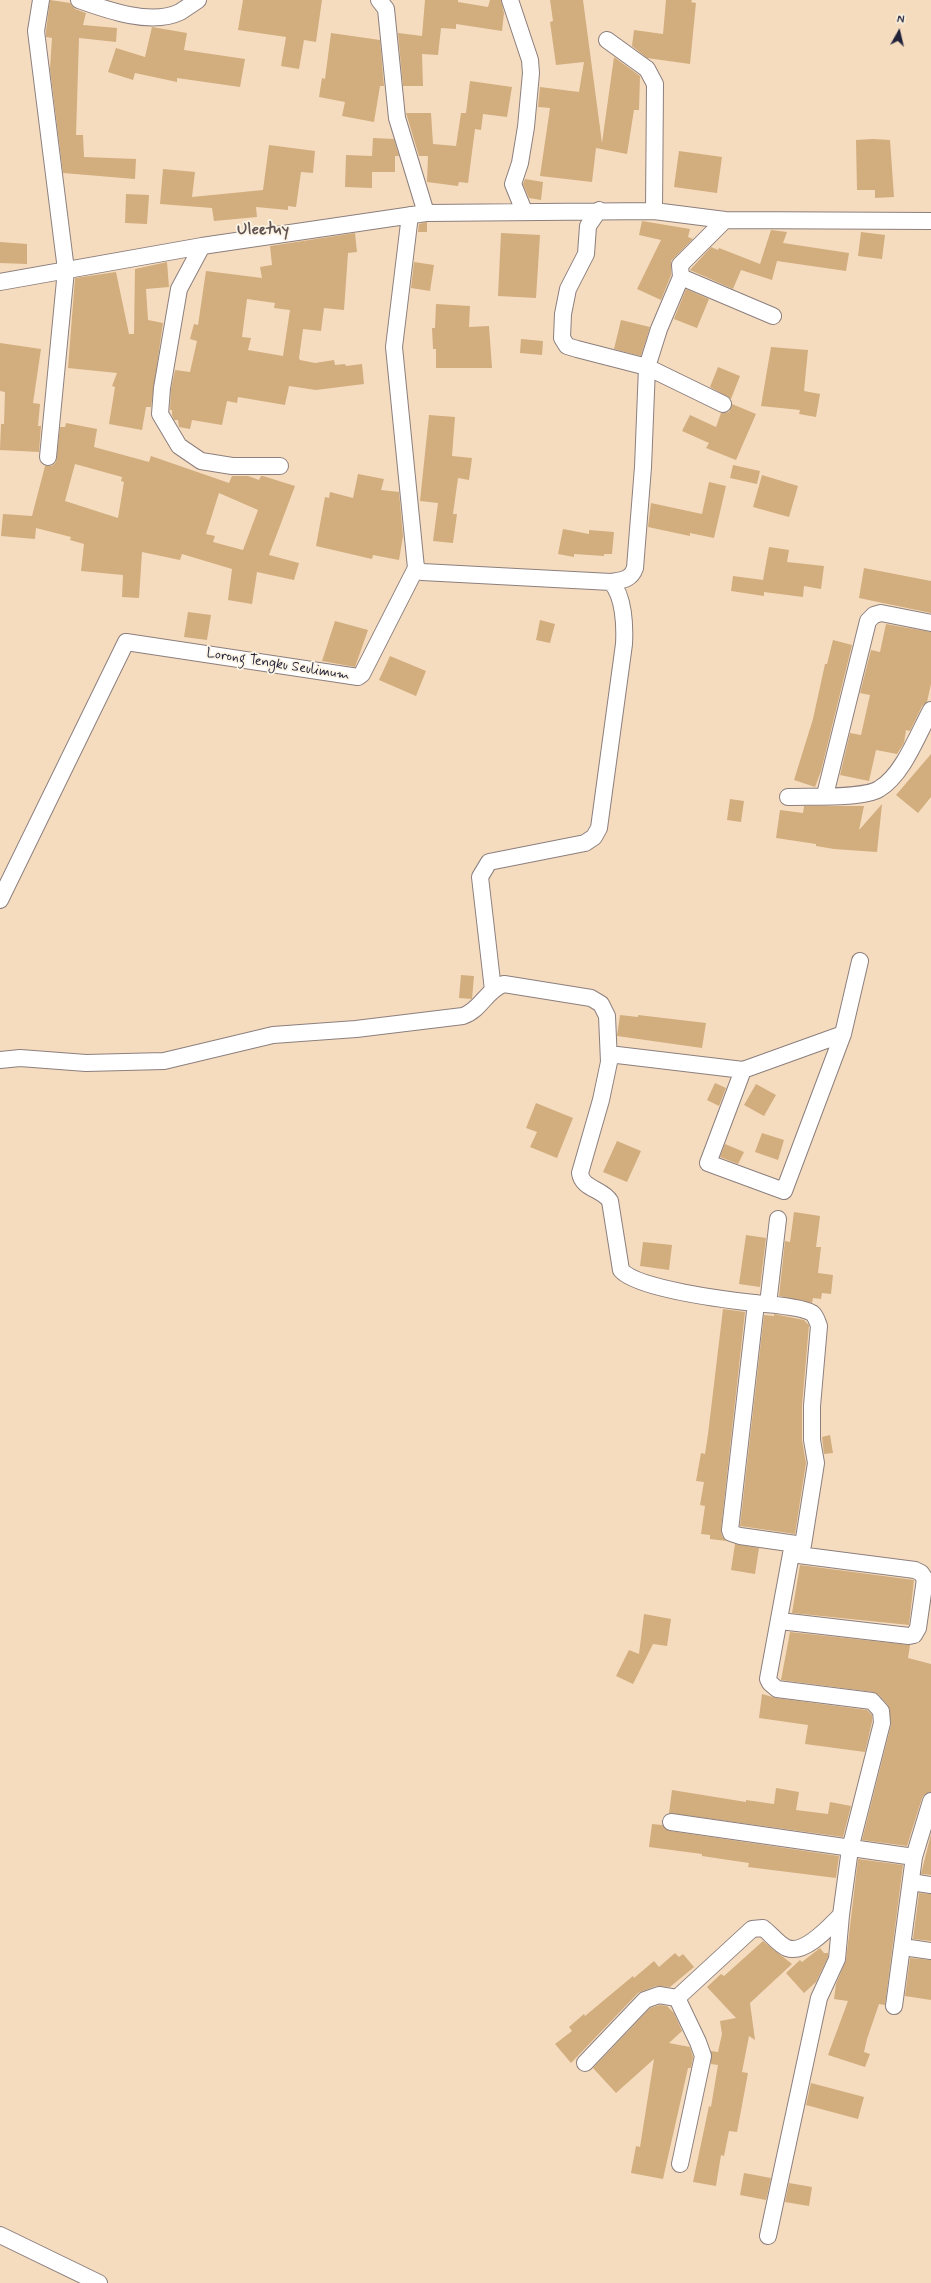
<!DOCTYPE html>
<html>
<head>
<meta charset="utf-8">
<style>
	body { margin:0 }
	#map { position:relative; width:931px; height:2283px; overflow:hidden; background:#f5dcbf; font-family:Mynerve,sans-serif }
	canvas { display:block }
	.north { position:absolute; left:879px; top:12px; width:40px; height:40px; -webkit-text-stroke:3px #fcf5e5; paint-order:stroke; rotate:8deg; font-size:11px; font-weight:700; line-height:16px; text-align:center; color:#22223b }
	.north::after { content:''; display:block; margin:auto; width:14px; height:18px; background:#22223b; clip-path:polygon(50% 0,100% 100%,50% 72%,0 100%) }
</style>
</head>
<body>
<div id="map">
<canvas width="931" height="2283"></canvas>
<div class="north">N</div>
</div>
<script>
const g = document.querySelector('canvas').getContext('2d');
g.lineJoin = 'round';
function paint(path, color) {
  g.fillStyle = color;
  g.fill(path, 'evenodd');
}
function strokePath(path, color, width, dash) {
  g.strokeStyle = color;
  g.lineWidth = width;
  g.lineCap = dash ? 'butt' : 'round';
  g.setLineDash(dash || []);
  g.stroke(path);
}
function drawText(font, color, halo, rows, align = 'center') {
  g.font = font + ' Mynerve,sans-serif';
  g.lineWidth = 3.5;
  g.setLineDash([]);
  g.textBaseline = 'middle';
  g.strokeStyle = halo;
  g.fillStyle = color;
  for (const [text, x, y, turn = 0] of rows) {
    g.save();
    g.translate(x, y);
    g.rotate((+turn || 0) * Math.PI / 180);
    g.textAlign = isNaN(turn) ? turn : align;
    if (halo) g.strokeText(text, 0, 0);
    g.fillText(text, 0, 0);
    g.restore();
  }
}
const building = new Path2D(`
	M50 0 70 3 75 9 86 13 83 25 117 28 116 42 79 38 76 135H83L84 157 136 159 135 179 63 173 50 69 52 38 46 37V31Z
	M243 0H322L316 42 304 40 299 69 281 66 286 37 238 30Z
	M425 0H458V2L488 7 490 0H501L504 13 502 31 456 24V29L441 28 438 55 422 54 423 86H403L398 33 422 36Z
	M550 0H583L602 143 614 57 640 76 639 110H634L627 154 596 148 592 182 540 176 550 108 538 107 540 87 579 92 584 62 556 65 550 22 553 21Z
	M666 0H692L691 2 696 3 690 64 647 58 632 46 634 30 663 34Z
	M152 27 187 33 184 50 245 59 240 87 177 78V82L135 73 133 80 108 72 116 48 145 57Z
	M331 33 380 40 384 86H380L374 122 342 116 345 102 319 97 322 78 325 79Z
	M470 81 512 87 507 117 483 114 481 130 475 129 468 183 459 182 458 186 427 182 428 156H419L406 113H431L433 144 456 146 461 113H466Z
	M373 138 394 139 399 156H395V172H372V188L345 187 346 155 372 156Z
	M873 139 890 140 894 197 875 198V190H857L856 140Z
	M269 145 315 151 313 173 301 172 296 207 288 206V210L256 207 257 217 214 221 212 208 160 204 163 169 195 172 192 197 263 190Z
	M679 151 722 157 717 193 674 187Z
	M525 179 543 182 541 200 529 198 523 184Z
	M126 194 149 195 147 224 125 223Z
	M642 221 690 229 688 237 693 239 671 261V275L661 300 637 289 661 240 639 235Z
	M427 222V232H418L419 224Z
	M771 230 787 232 783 243 849 253 846 271 777 261 772 280 741 270 733 289 690 270 711 247 718 250 719 248 760 264Z
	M861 232 885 235 882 259 858 256Z
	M355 233 357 252 348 253 344 310 324 308 321 331 303 329 299 358 300 360 315 363 334 360 335 365 345 364 346 366 362 364 364 384 316 390 289 386 285 405 238 397 237 403 227 401 222 425 192 420 190 429 179 427 178 420H174L172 415V410H170L171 389 175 370 190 372 197 341 190 339 194 324 198 325 206 271 262 278 260 267 272 265 270 246ZM247 299 275 303 274 308 290 310 283 356 248 350 251 338 242 337Z
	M501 233 540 235 536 298 498 296Z
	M0 242 27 244V264L0 263Z
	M167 262 169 287 146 289 148 320 163 323 151 407H146L142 430 109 424 115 387 112 386 117 373 68 368 75 278 116 272 129 334H134L135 269Z
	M414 262 434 265 430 291 411 288Z
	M686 289 709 299 697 328 674 319Z
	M436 304 470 306 469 327 489 326 492 368H436V349H433L432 328H435Z
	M621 320 650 327 641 356 614 349Z
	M521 339 543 341 542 355 520 353Z
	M0 343 41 349 33 403 40 404 38 426H41L39 452 0 450 1 424H4L5 392 0 391Z
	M771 347 808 350 804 391 820 394 816 417 799 414 800 410 761 406Z
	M718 367 740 376 731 399 710 387Z
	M732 404 756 414 736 460 706 448 709 443 682 431 690 415 716 427 721 413 729 412Z
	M429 415 455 417 452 456 472 458 469 480 458 478 453 514H457L453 543 433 541 438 503 420 501Z
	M66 423 97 429 94 447 149 462 151 456 229 483 232 476H248L259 480 261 476H263L295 486 269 555 299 563 294 580 257 572 252 604 228 600 232 569 182 554 180 560 142 552 139 598 122 597 123 575 81 571 84 544 70 540 71 537 36 528 35 539 1 536 3 514 32 516 45 466H52L56 462 60 427H65ZM75 464 122 477 121 481 124 482 118 518 65 501ZM219 493 258 510 243 550 213 542 215 536 206 534Z
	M733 465 760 471 757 484 730 478Z
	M358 474 384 479 381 490 399 492 403 536 399 560 373 555 372 559 316 546 325 497 329 498 330 492 353 498Z
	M762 475 798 486 789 517 753 507Z
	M709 482 726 486 714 538 690 533V536L648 527 651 503 702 514Z
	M563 529 589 534V530L614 532 612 554H604V556L574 554V557L558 554Z
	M769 547 789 550 787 562 824 566 821 589 804 586 803 597 764 592V596L731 591 733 576 763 580Z
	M864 568 931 581V613L859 598Z
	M188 612 211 615 207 640 184 637Z
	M540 620 555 624 550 643 536 640Z
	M335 621 368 630 355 667 322 661Z
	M886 624 931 632V684L927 702 922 706 910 731 906 730 904 743 897 754 876 750 869 781 840 775 850 733 861 735 870 695 860 693 871 650 880 652Z
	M833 640 852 645 821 771 815 787 794 780 813 719 825 664H827Z
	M390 656 426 671 416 696 379 680Z
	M931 754V797L918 813 896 795Z
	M730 799 744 801 741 822 727 820Z
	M882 804 877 852 834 849 816 846V844L776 838 780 810 803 813 804 806H864L859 830Z
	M461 975 474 976 472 999 459 998Z
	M620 1015 638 1017V1015L706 1023 702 1048 617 1036Z
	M715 1083 726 1088 719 1106 707 1100Z
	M756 1084 776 1095 764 1116 744 1105Z
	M536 1103 573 1118 557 1158 530 1147 537 1132 526 1128Z
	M762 1133 784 1140 778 1160 755 1152Z
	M617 1141 641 1151 627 1182 603 1172Z
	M725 1144 744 1152 738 1164 720 1157Z
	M794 1212 820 1216 816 1247H821L818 1273 833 1275 831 1294 822 1293 821 1299 813 1298 812 1303 779 1296 785 1241 790 1242Z
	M746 1235 766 1238 760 1287 739 1284Z
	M643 1242 672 1245 669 1270 640 1266Z
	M723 1309 745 1312 721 1529 722 1536 727 1541 710 1539V1535L701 1534 705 1506 700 1505 704 1482 696 1481 701 1453 705 1454 708 1434Z
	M774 1314 804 1320 809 1325 802 1406V1440L806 1463 795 1534 740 1526 764 1315 774 1316Z
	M830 1435 833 1453 824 1454 822 1437Z
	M735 1544 759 1548 755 1574 731 1570Z
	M800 1565 914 1580 909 1625 792 1613Z
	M644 1614 671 1619 667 1646 653 1644 633 1684 616 1676 629 1650 639 1654Z
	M790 1632 910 1645 908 1658 931 1664V1792L925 1794 922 1798 907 1846 862 1840 891 1725 888 1705 879 1695 873 1692 781 1680Z
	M762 1694 776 1698 867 1710 872 1715V1722L865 1752 805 1744 808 1725 759 1718Z
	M776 1788 799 1792 796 1810 828 1814 830 1802 851 1806 843 1837 669 1813 672 1790 746 1802V1800L774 1804Z
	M652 1824 662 1825 670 1831 839 1856 836 1878 748 1867 749 1863 702 1856V1854L649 1847Z
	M931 1834V1875L921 1874Z
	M858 1859 903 1865 885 2005 879 2004 867 2039 864 2052 870 2054 865 2067 828 2055 848 2001 834 1999 836 1984 846 1960Z
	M919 1893 931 1894V1941L913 1939Z
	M763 1941 792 1964 750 2003 755 2040 749 2036 742 2072 748 2073 737 2132 729 2131 724 2156 721 2155 716 2186 693 2182 709 2106 711 2107 718 2065 711 2064V2051L718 2052 722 2034 720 2021 736 2018 707 1987 721 1974 724 1976Z
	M820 1948 824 1953H828V1957L816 1982 804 1993 786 1973 800 1960 802 1962Z
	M675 1953 679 1957 683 1954 694 1967 670 1987 656 1986 638 1993 571 2063 555 2044 572 2031 569 2027 584 2014 585 2016 633 1976 634 1978 654 1961 659 1967Z
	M910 1958 931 1960V2000L905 1996Z
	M660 2005 667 2006 674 2013 682 2031 669 2043 690 2047 693 2057 691 2068H688L663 2179 631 2173 636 2146 640 2147 654 2059 616 2093 593 2068 650 2008Z
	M811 2083 864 2097 858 2119 806 2105Z
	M744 2173 771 2178 766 2200 740 2195Z
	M789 2183 812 2187 809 2206 785 2202Z`);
const minor = new Path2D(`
	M41 0 36 31 66 270 48 457
	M79 0C107 10 151 26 180 12 186 8 192 4 198 0
	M379 0 386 9 397 118 426 213
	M510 0 530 60 531 73 526 127 520 163 513 184 524 211
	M607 40 647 69 655 84 654 211
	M599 210 588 226 586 254 568 289 563 314 562 338 567 346 577 349 647 367 723 404
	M202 246 179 289 162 388 160 414 179 446 201 461 232 466H280
	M681 277 773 316
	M0 282 202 246 426 213 654 211 725 220 931 221
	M416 568 422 572 611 582C622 580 631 580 635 568L643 467 647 367 659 329 681 277 680 265 725 220
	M825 795 868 621 874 615 881 613 931 623
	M788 797C809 796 863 799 879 789 903 775 918 734 931 710
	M0 900 126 642 358 677 362 674 416 568 394 347 410 215
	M493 990 480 877 489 862 585 843 594 837 599 828 624 644C625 626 624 596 611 582
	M609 1054 743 1070 843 1034 860 961
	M0 1060 20 1058 86 1063 164 1061 273 1035 356 1029 463 1016C481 1010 487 989 504 984L591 998 601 1004 607 1016 609 1062 601 1100 580 1173C582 1189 603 1189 610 1201L621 1270C637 1289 728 1300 754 1303 767 1304 802 1307 812 1313 816 1316 817 1321 819 1326L812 1406V1440L816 1463 803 1545 791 1554 768 1679 770 1683 777 1689 872 1701 881 1711 882 1723 850 1849 841 1915C830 1926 805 1955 787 1948 779 1945 770 1933 763 1928L752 1929 677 1998 698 2042 703 2056 680 2164
	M743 1070 708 1163 784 1191 843 1034
	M756 1303 730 1530 731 1533 740 1536 803 1545
	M768 1304 778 1219
	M780 1621 909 1636 914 1635 918 1628 925 1579 921 1573 915 1570 791 1554
	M671 1822 914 1857
	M911 1882 931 1885
	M903 1947 931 1951
	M894 2006 914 1857 931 1801
	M585 2063 645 2000 659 1995 677 1998
	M0 2235 99 2283
	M768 2236 819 1998 837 1959 841 1915`);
const streetNames = [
	["Lorong Tengku Seulimum",278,665,9]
];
const quarterNames = [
	["Uleetuy",263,231]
];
paint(building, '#d2ad7e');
strokePath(minor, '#8c7f7d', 18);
strokePath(minor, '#fff', 16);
drawText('14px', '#22223b', '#fcf5e5', streetNames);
drawText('bold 16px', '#605352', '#fcf5e5', quarterNames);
</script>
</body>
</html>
